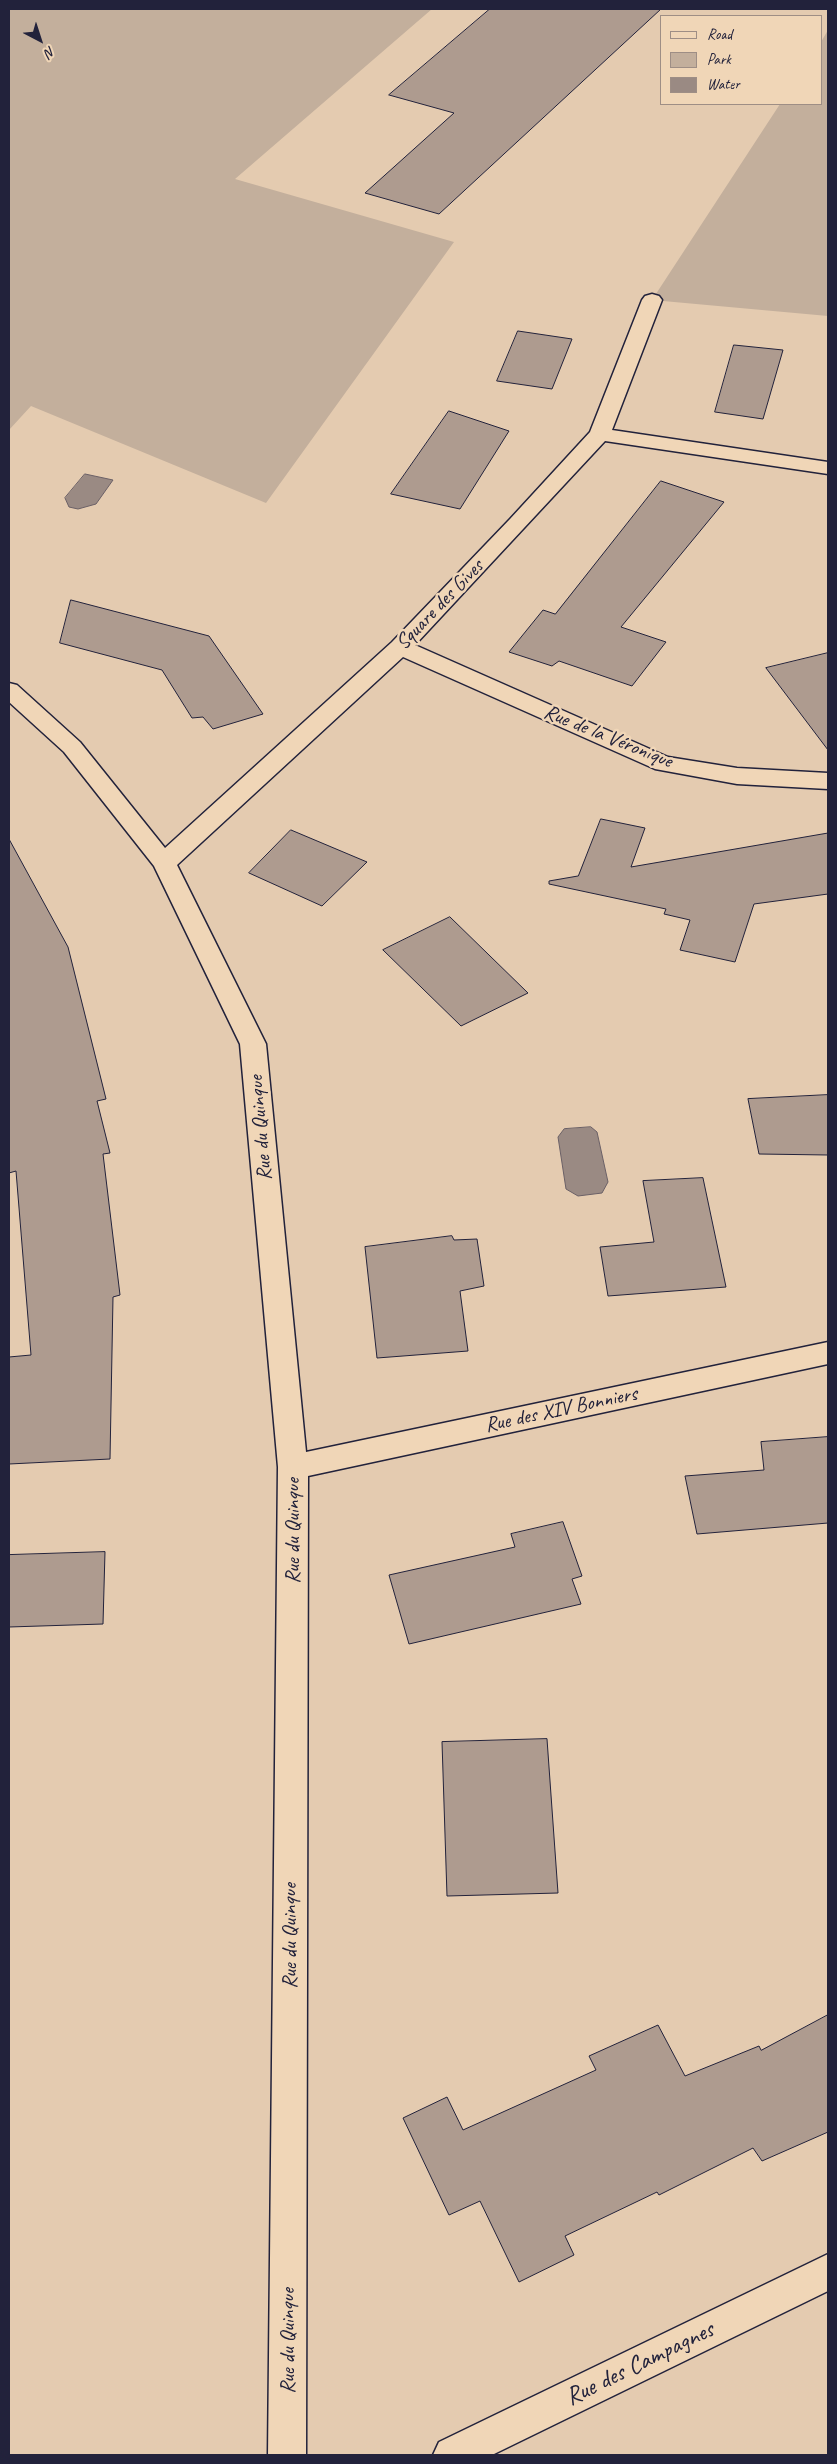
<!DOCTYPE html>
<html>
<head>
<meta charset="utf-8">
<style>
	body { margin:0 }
	#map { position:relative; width:837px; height:2464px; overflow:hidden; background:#e4cbb0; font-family:Caveat,sans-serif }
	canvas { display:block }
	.frame { position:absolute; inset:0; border:10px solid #22223b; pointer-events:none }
	.legend { position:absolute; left:660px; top:15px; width:162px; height:90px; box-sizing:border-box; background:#f0d6b7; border:1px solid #9e8e85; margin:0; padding:6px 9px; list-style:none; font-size:15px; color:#22223b }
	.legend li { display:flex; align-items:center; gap:10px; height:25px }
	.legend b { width:25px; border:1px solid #9e8e85 }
	.north { position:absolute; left:15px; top:15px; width:50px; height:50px; -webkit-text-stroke:4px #f0d6b7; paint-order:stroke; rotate:140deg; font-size:14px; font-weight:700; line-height:20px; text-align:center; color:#22223b }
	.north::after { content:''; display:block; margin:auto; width:18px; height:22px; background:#22223b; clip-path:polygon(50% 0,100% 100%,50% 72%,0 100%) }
</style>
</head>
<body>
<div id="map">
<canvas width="837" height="2464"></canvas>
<div class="frame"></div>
<ul class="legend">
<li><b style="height:6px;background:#f0d6b7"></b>Road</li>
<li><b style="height:14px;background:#c3af9c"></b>Park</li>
<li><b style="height:14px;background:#9a8a83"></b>Water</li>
</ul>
<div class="north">N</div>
</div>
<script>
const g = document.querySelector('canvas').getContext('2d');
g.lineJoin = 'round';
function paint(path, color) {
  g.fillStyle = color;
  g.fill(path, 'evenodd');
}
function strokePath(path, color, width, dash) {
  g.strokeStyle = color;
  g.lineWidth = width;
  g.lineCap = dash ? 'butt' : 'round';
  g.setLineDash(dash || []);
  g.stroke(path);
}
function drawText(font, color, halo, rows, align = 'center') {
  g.font = font + ' Caveat,sans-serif';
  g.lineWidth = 5;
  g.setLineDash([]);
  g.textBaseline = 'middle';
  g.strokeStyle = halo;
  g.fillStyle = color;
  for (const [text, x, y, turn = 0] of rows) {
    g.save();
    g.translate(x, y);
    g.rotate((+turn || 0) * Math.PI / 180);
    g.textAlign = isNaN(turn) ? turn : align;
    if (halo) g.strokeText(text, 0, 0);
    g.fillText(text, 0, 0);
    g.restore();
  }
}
const green = new Path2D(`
	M9 9H432L235 179 454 242 266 503 31 406 9 430Z
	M828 30V316L652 300 780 104H821V42Z`);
const water = new Path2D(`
	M85 474 113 480 96 504 78 509 69 507 65 498Z
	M591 1127 597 1132 608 1182 602 1193 578 1196 566 1189 558 1137 564 1129Z`);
const building = new Path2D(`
	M490 9H661L439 214 365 193 454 113 389 95Z
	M518 331 572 339 552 389 497 381Z
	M734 345 783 350 763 419 715 412Z
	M449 411 509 431 460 509 391 494Z
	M661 481 724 502 621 627 666 642 632 686 559 661 552 666 509 652 543 610 555 614Z
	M71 600 209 636 263 714 213 729 203 717 192 718 162 670 60 643Z
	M828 653V750L766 668Z
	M601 819 645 828 631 867 828 833V894L754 904 735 962 680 950 690 920 664 914 666 909 549 884V881L578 876Z
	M291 830 367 862 322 906 249 873Z
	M9 839 68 947 106 1099 97 1101 110 1153 103 1154 120 1295 113 1297 110 1459 9 1464V1357L31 1355 16 1171 9 1173Z
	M450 917 528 993 461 1026 383 950Z
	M828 1095V1155L759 1154 748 1099Z
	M703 1178 726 1287 608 1296 600 1247 654 1242 643 1181Z
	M452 1236 454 1240 477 1239 484 1286 460 1291 468 1351 377 1358 365 1247Z
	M828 1437V1523L697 1534 685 1476 764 1470 761 1442Z
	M563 1522 582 1576 572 1579 581 1604 409 1644 389 1575 515 1547 511 1534Z
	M105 1552 103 1624 9 1627V1555Z
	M547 1739 558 1893 447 1896 442 1742Z
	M828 2015V2132L762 2161 753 2148 659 2195 657 2192 565 2236 574 2255 519 2282 480 2201 449 2215 403 2118 447 2097 463 2130 596 2070 589 2056 658 2025 685 2076 759 2046 761 2050Z`);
const minor = new Path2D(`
	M652 294 659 296 662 300 612 430 828 462V474L605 441 415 645 668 757 737 768 828 773V789L737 784 655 769 403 657 177 865 266 1044 306 1452 828 1342V1364L308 1476 306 2455H268L278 1467 240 1044 154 866 64 752 9 702V683L17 685 80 742 165 848 392 642 510 519 590 432 642 300 645 296Z
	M828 2254V2291L492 2455H433L439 2442Z`);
const streetNames = [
	["Square des Gives",440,605,-46],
	["Rue de la Véronique",608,737,22],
	["Rue du Quinque",261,1128,-95],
	["Rue des XIV Bonniers",561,1410,-12],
	["Rue du Quinque",293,1531,-90],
	["Rue du Quinque",290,1936,-90],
	["Rue du Quinque",288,2341,-90]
];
const nearStreetnames = [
	["Rue des Campagnes",640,2364,-26]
];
paint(green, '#c3af9c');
paint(water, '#9a8a83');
strokePath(water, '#6a6066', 1);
paint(building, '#ae9b8f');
strokePath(building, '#22223b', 1);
strokePath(minor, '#22223b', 3);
paint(minor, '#f0d6b7');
drawText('21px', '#22223b', '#f0d6b7', streetNames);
drawText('25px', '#22223b', '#f0d6b7', nearStreetnames);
</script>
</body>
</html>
